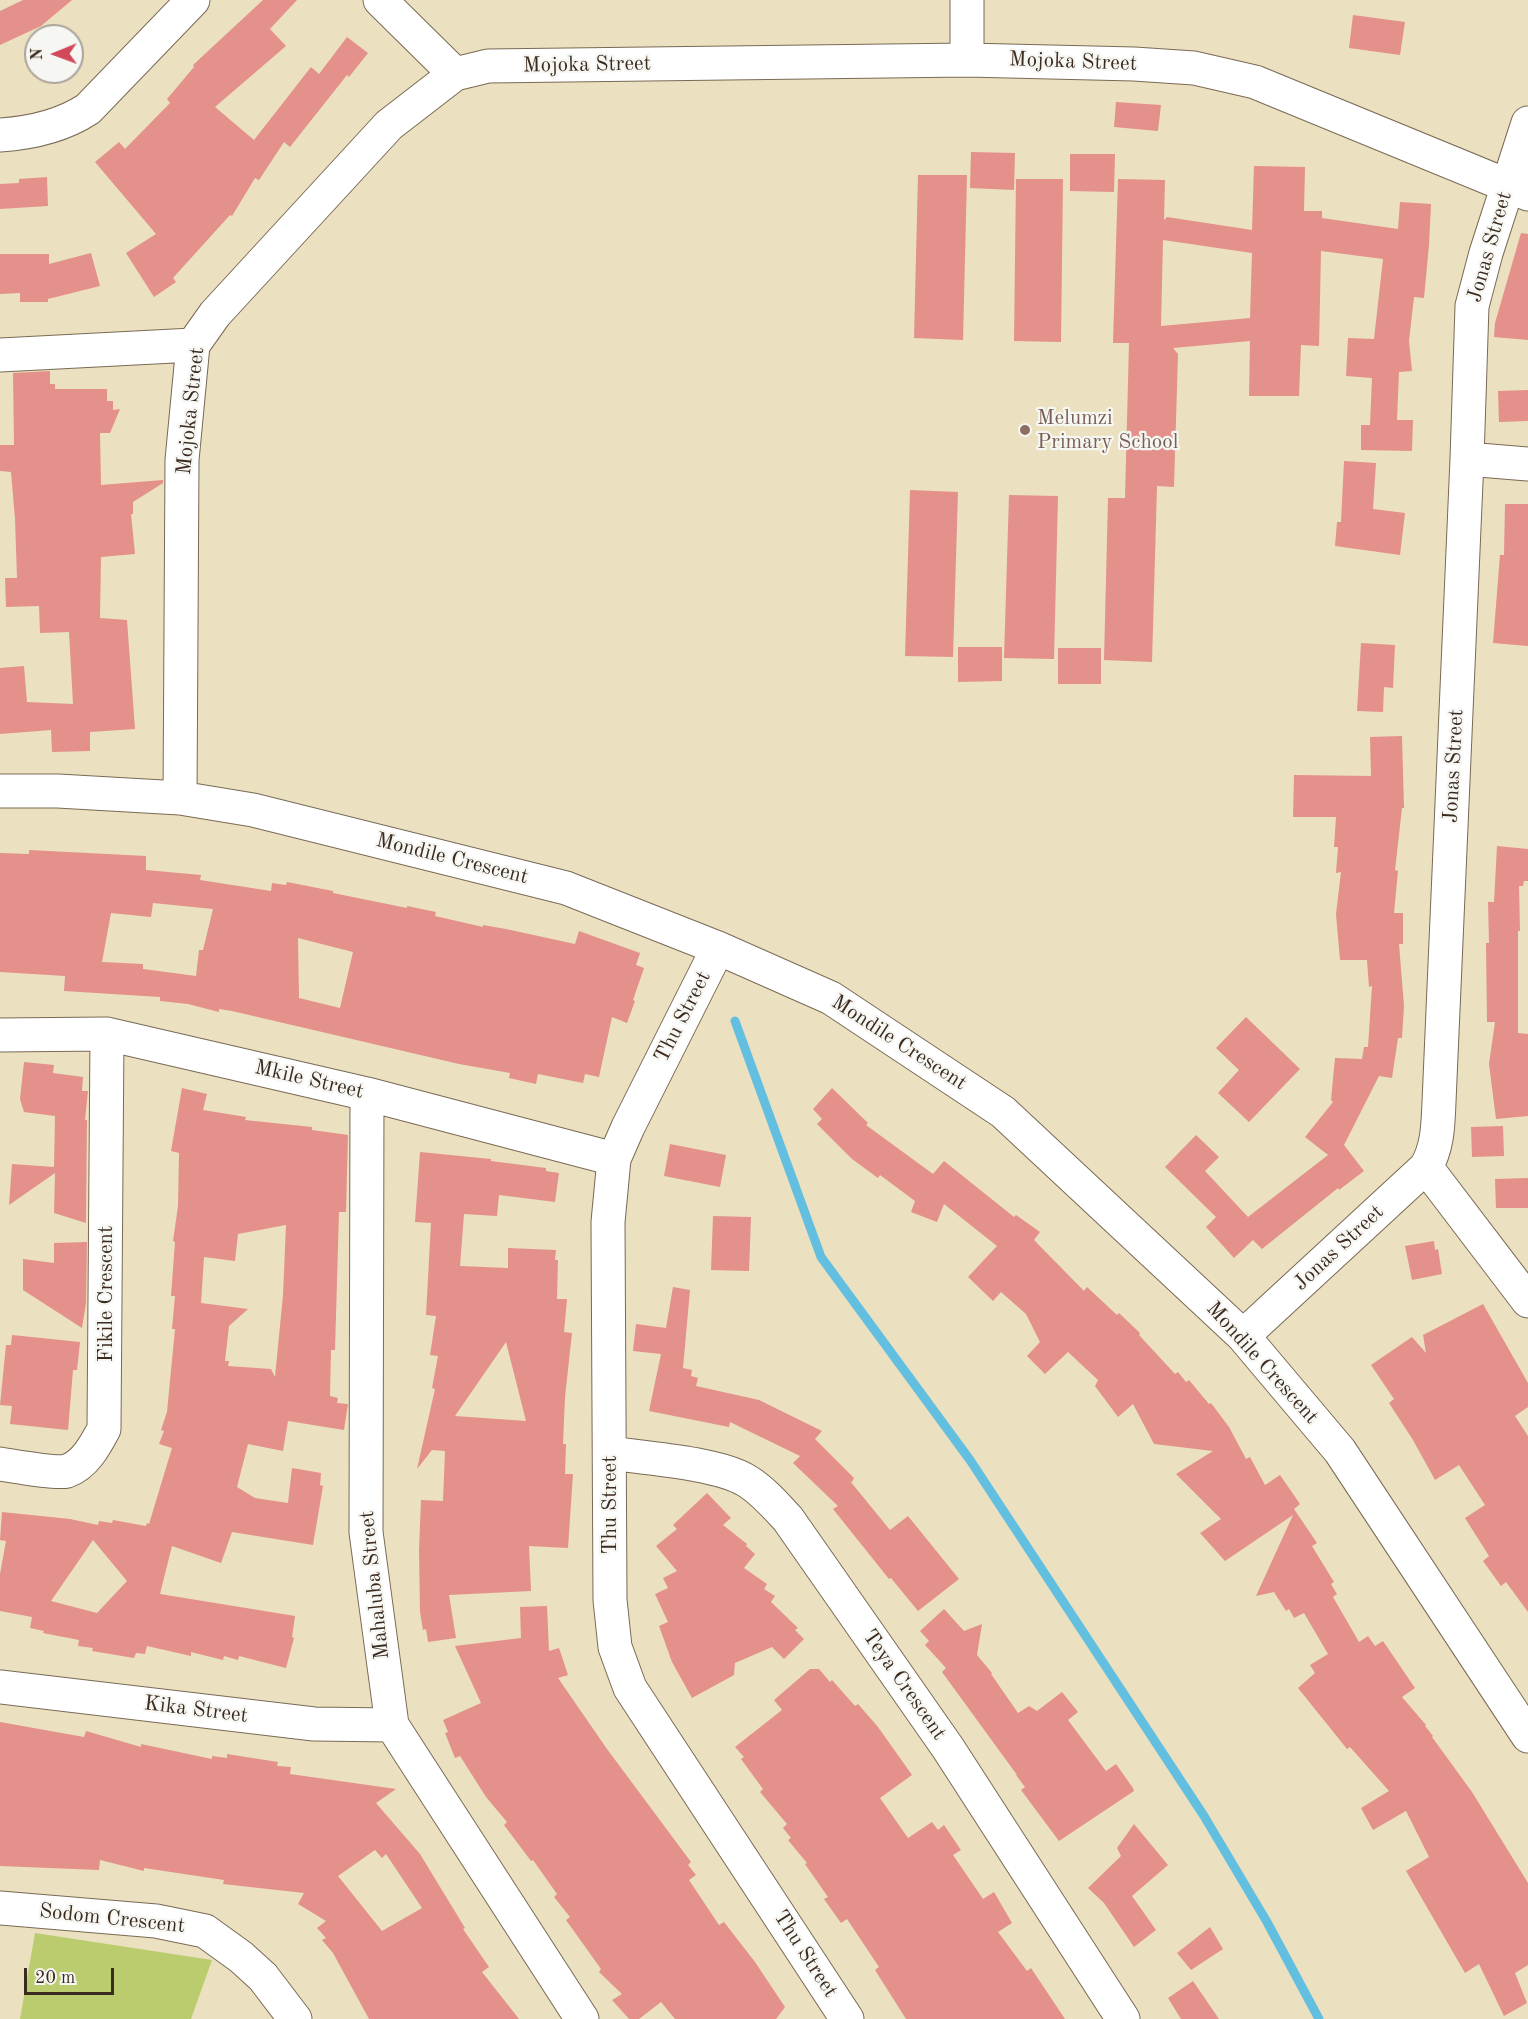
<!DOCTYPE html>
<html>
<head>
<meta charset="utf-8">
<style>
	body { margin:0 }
	#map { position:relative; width:1528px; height:2019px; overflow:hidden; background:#ebe0bf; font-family:"Old Standard TT",serif }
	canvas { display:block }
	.north { position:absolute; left:24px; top:24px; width:60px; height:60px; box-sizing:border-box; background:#f6f6f2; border:2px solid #aba49d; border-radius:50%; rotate:269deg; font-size:16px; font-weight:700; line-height:24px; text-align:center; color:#3b2a1e }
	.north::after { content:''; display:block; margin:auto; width:21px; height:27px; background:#d1495b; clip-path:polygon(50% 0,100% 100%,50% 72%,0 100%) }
	.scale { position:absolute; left:24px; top:1968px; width:90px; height:27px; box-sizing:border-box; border:3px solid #3b2a1e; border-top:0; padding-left:8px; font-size:18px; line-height:21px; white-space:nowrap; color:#3b2a1e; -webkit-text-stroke:4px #f6f6f2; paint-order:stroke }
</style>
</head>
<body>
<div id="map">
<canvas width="1528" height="2019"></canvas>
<div class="north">N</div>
<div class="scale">20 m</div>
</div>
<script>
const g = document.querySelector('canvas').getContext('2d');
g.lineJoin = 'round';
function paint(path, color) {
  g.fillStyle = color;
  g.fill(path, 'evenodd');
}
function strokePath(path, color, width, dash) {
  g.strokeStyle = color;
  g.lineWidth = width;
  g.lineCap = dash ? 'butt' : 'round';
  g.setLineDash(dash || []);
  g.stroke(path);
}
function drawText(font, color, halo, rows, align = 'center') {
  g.font = font + ' "Old Standard TT",serif';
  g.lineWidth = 4.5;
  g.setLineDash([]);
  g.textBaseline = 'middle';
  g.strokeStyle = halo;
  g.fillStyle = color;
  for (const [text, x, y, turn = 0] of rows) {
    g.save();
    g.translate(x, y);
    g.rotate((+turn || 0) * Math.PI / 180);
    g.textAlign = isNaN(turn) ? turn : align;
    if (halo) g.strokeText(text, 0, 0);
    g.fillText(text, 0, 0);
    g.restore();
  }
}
const green = new Path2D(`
	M35 1933 212 1960 191 2019H20Z`);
const stream = new Path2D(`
	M735 1021 821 1257 970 1460 1204 1816 1267 1922 1319 2019`);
const building = new Path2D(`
	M23 0H72L41 26 0 45V11Z
	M263 0H297L270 29 286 46 215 107 254 140 311 67 319 74 347 37 368 53 349 77 347 75 290 147 284 142 259 180 255 178 232 216 230 215 173 278 176 282 154 297 126 253 156 234 95 162 119 142 125 149 170 103 167 99 194 67 193 65Z
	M1353 15 1405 22 1400 55 1349 48Z
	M1116 102 1161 105 1158 131 1114 127Z
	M971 152 1015 153 1014 190 970 188Z
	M1070 154H1115L1114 192 1070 191Z
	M1254 166 1305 167 1304 211H1322V218L1398 229 1400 202 1431 204 1429 245 1424 298 1414 297 1409 341 1412 371 1399 372 1397 420H1413L1412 451 1361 450V425H1370L1372 378 1346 376 1348 338 1374 339 1383 259 1321 251 1319 346 1301 345 1299 396H1249L1250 341 1173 348 1178 354 1174 487 1157 486 1152 662 1104 660 1108 498H1125L1129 343H1113L1118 179 1165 180 1164 220 1167 217 1252 230ZM1163 240 1252 253 1250 318 1161 326Z
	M918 175H967L963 340 914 338Z
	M47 177 48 206 0 209V184L19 183V179Z
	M1016 179H1063L1061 342 1014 341Z
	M1521 233 1528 234V340L1494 337 1495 323Z
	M91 253 100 286 48 299V302H20V293L0 294V254H49V264Z
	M50 371V384H55V389H107V401H113V410L120 409 110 433H100L101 485 163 480V483L133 502V514H131L135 554 101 557 100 618 127 620 135 729 90 732V751L52 752 51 730 0 734V668L24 666 27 702 73 704 69 632 40 633 39 606 6 607 5 578H17L15 519 11 472 0 471V445H14L13 373Z
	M1528 390V421L1499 422 1498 391Z
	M1344 461 1376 463 1373 509 1405 513 1400 555 1335 546 1337 522H1341Z
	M910 490 958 492 953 657 905 656Z
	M1009 495 1058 496 1054 659 1004 658Z
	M1505 504H1528V646L1493 643 1500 555H1504Z
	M1361 643 1395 645 1393 688 1384 687 1383 712 1357 711Z
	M958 647H1002V681L958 682Z
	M1058 648H1101V684H1058Z
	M1402 736 1404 808H1402L1395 870 1398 871 1394 913H1403V944H1399L1404 1006 1402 1038H1398L1392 1078 1379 1076 1344 1145 1364 1171 1339 1190 1338 1188 1262 1249 1253 1240 1234 1258 1206 1227 1216 1217 1165 1167 1196 1135 1219 1157 1205 1171 1248 1217 1328 1155 1305 1137 1333 1102 1331 1100 1335 1058 1362 1059 1364 1047H1368L1372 986 1369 987 1367 960H1340L1336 914 1341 872 1336 873 1338 847H1334L1336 817H1293L1294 775 1371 776 1370 737Z
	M1497 846 1528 849V881H1524L1523 886H1519L1520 931H1518V1033L1528 1034V1116L1496 1119 1489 1064 1495 1022H1487L1486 943H1489L1488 902H1494Z
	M29 850 146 856V870L201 875 200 880 271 891 272 883 286 885 287 882 333 891V893L407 908V906L436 912 435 916 483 927V925L506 929 575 944 579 931 640 953 636 965 644 968 633 1000 635 1001 627 1023 612 1017 599 1077 585 1074 583 1083 538 1074 536 1084 509 1078 510 1073 459 1064 232 1011 219 1009V1012L188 1004 160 1001V997L64 991 65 976 0 972V853L29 854ZM153 903 213 909 203 950H199L196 976 143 969V964L102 962 111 913 151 917ZM298 938 353 952 340 1008 299 998Z
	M1246 1017 1300 1069 1249 1122 1218 1093 1239 1070 1216 1048Z
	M24 1062 54 1065 53 1073 83 1077 82 1091H88L85 1120H87L86 1223 54 1213 55 1173 9 1205 12 1164 54 1167 55 1116 24 1112 20 1099Z
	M182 1088 207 1094 203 1110 246 1117 245 1120 312 1127V1130L348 1135 346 1212H339L335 1350H331L330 1396 338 1398 337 1403 348 1404 344 1430 288 1421 283 1451 248 1444 237 1487 255 1498 288 1503 292 1468 321 1473 320 1485 323 1486 313 1545 232 1532 221 1563 172 1546 160 1594 295 1616 292 1637 294 1638 286 1668 239 1656 238 1660 224 1656 223 1660 191 1652V1656L147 1646 145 1654 136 1653 134 1658 92 1651 93 1648 78 1646 79 1640 43 1633 44 1631 30 1628 32 1617 0 1611V1574L6 1541 0 1540 2 1512 70 1519 98 1525 99 1521 112 1523 113 1520 146 1526 147 1523 149 1524 172 1448 159 1444 164 1431 161 1430 167 1412 175 1329H172L175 1296H171L175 1242 173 1241 178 1206 179 1153 171 1151ZM286 1225 283 1295 275 1377 271 1369 228 1366 229 1361H225L229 1326 248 1309 201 1303 204 1257 235 1261 238 1234ZM93 1540 127 1581 97 1613 51 1601Z
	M832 1088 868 1123 866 1125 933 1174 944 1161 1014 1217 1016 1215 1040 1232 1034 1240 1084 1291 1087 1287 1117 1315 1119 1313 1140 1333 1139 1335 1175 1374 1178 1372 1186 1382 1189 1380 1209 1404 1211 1403 1229 1427 1246 1459 1250 1457 1265 1485 1280 1475 1300 1504 1294 1509 1317 1543 1312 1546 1334 1582 1331 1584 1337 1594 1333 1597 1359 1642 1368 1636 1375 1646 1383 1641 1415 1688 1402 1697 1426 1725 1425 1726 1433 1736 1432 1737 1472 1792 1528 1883V1965L1515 1973 1527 2003 1504 2016 1479 1964 1465 1973 1406 1871 1429 1857 1406 1811 1373 1830 1361 1808 1389 1791 1350 1747 1347 1749 1298 1688 1315 1673 1310 1665 1328 1654 1304 1613 1294 1618 1289 1609 1286 1611 1274 1592 1256 1596 1293 1515 1225 1561 1200 1533 1221 1519 1176 1474 1213 1451 1154 1444 1133 1404 1118 1417 1095 1386 1098 1380 1068 1352 1045 1374 1027 1356 1040 1342 1026 1314 1001 1292 993 1301 968 1277 997 1246 944 1204 937 1222 911 1212 915 1201 880 1175 878 1178 852 1159 817 1124 822 1119 813 1109Z
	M1503 1126 1504 1156 1472 1157 1471 1127Z
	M670 1144 726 1155 720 1187 664 1176Z
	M420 1152 491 1159V1161L546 1168V1171L559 1173 555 1202 499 1195 497 1216 464 1214 460 1266 508 1268V1248L556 1250 555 1260H558L557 1299H567L564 1332 572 1333 565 1397 563 1444H566L565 1474H573L568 1548 529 1546 531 1591 449 1595 456 1638 428 1642 426 1629 423 1630 420 1612 419 1550 421 1500 443 1501 445 1451 432 1450 417 1469 435 1389 432 1388 438 1356 430 1355 436 1316 426 1315 431 1223 415 1222ZM506 1342 526 1421 455 1416Z
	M1528 1178V1208H1496L1495 1179Z
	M713 1216 751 1217 749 1271 711 1270Z
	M1434 1241 1435 1250 1438 1249 1442 1274 1412 1280 1405 1246Z
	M87 1242 86 1303 82 1328 23 1290V1259L54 1263V1243Z
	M673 1287 690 1290 683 1368 692 1370 691 1376 698 1378 696 1386 759 1400 822 1431 815 1439 854 1478 852 1482 850 1481 890 1530 908 1516 959 1579 918 1611 891 1578 889 1579 833 1509 838 1506 793 1463 800 1456 730 1422 729 1427 649 1411 661 1354 633 1351 636 1324 666 1328Z
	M1483 1304 1528 1383V1407L1515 1416 1528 1436V1612L1506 1582 1501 1586 1483 1561 1489 1556 1465 1518 1485 1505 1459 1465 1435 1480 1413 1440 1389 1403 1394 1399 1371 1365 1412 1337 1426 1353 1423 1335Z
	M12 1335 80 1342 77 1370H73L68 1430 10 1424 12 1406 0 1405 6 1345H11Z
	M707 1493 731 1518 723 1525 747 1544 746 1546 755 1554 744 1568 767 1584 764 1589 775 1596 771 1602 798 1628 795 1630 804 1639 784 1659 772 1647 735 1663 734 1675 692 1698 672 1662 659 1626 668 1622 655 1594 668 1588 663 1578 677 1571 656 1546 677 1529 673 1525Z
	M547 1606 549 1651 559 1648 568 1675 558 1678 607 1749 691 1862 688 1865 696 1875 689 1880 719 1925 724 1922 755 1962 785 2007 776 2019H675L661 2002 639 2019H629L612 2000 622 1994 599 1972 601 1969 566 1920 570 1917 554 1897 557 1894 533 1860 531 1861 504 1825 507 1822 486 1797 460 1756 455 1758 445 1733 448 1732 443 1720 481 1703 455 1646 521 1638 520 1607Z
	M944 1609 964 1631 982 1624 977 1655 992 1673 991 1674 1018 1713 1029 1706 1037 1711 1062 1692 1078 1712 1068 1720 1106 1771 1116 1764 1133 1788 1134 1791 1059 1841 1021 1790 1025 1787 1016 1775H1017L942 1672 946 1668 925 1645 929 1641 920 1631Z
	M810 1669H819L830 1682 832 1680 855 1706 858 1704 878 1727 912 1775 880 1798 908 1838 932 1822 938 1830 944 1825 961 1850 953 1855 983 1899 994 1892 1012 1923 998 1932 1027 1971 1031 1968 1065 2019H906L875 1970 879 1967 847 1919 841 1923 824 1899 828 1897 805 1864 807 1863 788 1840 791 1838 783 1828 787 1824 760 1792 763 1789 741 1759 744 1757 735 1747 782 1710 774 1700Z
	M0 1722 84 1737 86 1731 141 1747V1744L212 1759V1756L227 1758V1754L278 1762 277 1766 291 1767 290 1774 396 1789 376 1803 420 1854 465 1928 463 1929 489 1967 482 1972 519 2019H369L333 1953 322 1940 326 1938 317 1928 326 1921 298 1904 304 1893 223 1884 224 1880 144 1868V1871L100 1860 99 1870 0 1866ZM375 1850 382 1858 386 1854 422 1908 382 1931 338 1876Z
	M1134 1824 1168 1865 1132 1896 1156 1930 1134 1947 1104 1903 1088 1888 1121 1856 1117 1848Z
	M1210 1927 1223 1949 1191 1970 1177 1953Z
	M1193 1981 1219 2019H1181L1168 1998Z`);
const minor = new Path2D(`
	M380 0 455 74
	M967 0V60
	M0 135C31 133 62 126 88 109L193 0
	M0 355 193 345
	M1467 459 1528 464
	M0 791H58L180 798 253 810 566 888 718 948 831 998 1003 1112 1243 1336 1340 1451 1528 1736
	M180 798 182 460 193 345 215 314 389 125 455 74 488 66 967 60 1134 64 1194 68 1255 82 1528 194
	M718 948 628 1127 614 1159 608 1222 610 1600 615 1647 630 1688 847 2019
	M0 1035 107 1034 367 1094 614 1159
	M367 1094 366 1532 392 1725 582 2019
	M1426 1167 1528 1301
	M1243 1336 1426 1167C1438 1147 1438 1124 1439 1102L1467 459 1472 306 1486 253 1528 123
	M610 1453C645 1458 718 1463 747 1481 762 1490 775 1505 788 1519L948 1748 1123 2019
	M0 1464C14 1466 56 1474 67 1471 85 1465 96 1444 104 1429L107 1034
	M0 1687 314 1724 392 1725
	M0 1908 156 1921 205 1931 241 1957 263 1977 295 2019`);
const markers = [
	[1025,430,6,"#8d6e63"]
];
const streetNames = [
	["Mojoka Street",1073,62,2],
	["Mojoka Street",587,65,-1],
	["Jonas Street",1490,247,-74],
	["Mojoka Street",191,411,-84],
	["Jonas Street",1454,766,-87],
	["Mondile Crescent",452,859,14],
	["Thu Street",683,1017,-63],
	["Mondile Crescent",899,1043,33],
	["Mkile Street",309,1080,13],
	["Jonas Street",1339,1248,-43],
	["Fikile Crescent",106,1294,-90],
	["Mondile Crescent",1262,1363,48],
	["Thu Street",610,1505,-90],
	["Mahaluba Street",375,1585,-96],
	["Teya Crescent",904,1685,55],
	["Kika Street",196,1710,7],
	["Sodom Crescent",112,1919,6],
	["Thu Street",805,1954,57]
];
const educationNames = [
	["Melumzi",1037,418],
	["Primary School",1037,442]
];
paint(green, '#bbcc6f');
strokePath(stream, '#62bfe0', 9);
paint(building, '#e3918a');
strokePath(minor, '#796a56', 35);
strokePath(minor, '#fff', 33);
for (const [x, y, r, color] of markers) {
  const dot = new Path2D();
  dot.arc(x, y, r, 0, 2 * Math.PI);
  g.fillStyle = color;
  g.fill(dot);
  strokePath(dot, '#f6f6f2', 2);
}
drawText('21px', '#3b2a1e', '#f6f6f2', streetNames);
drawText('21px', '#785e54', '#f6f6f2', educationNames, 'left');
</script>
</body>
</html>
